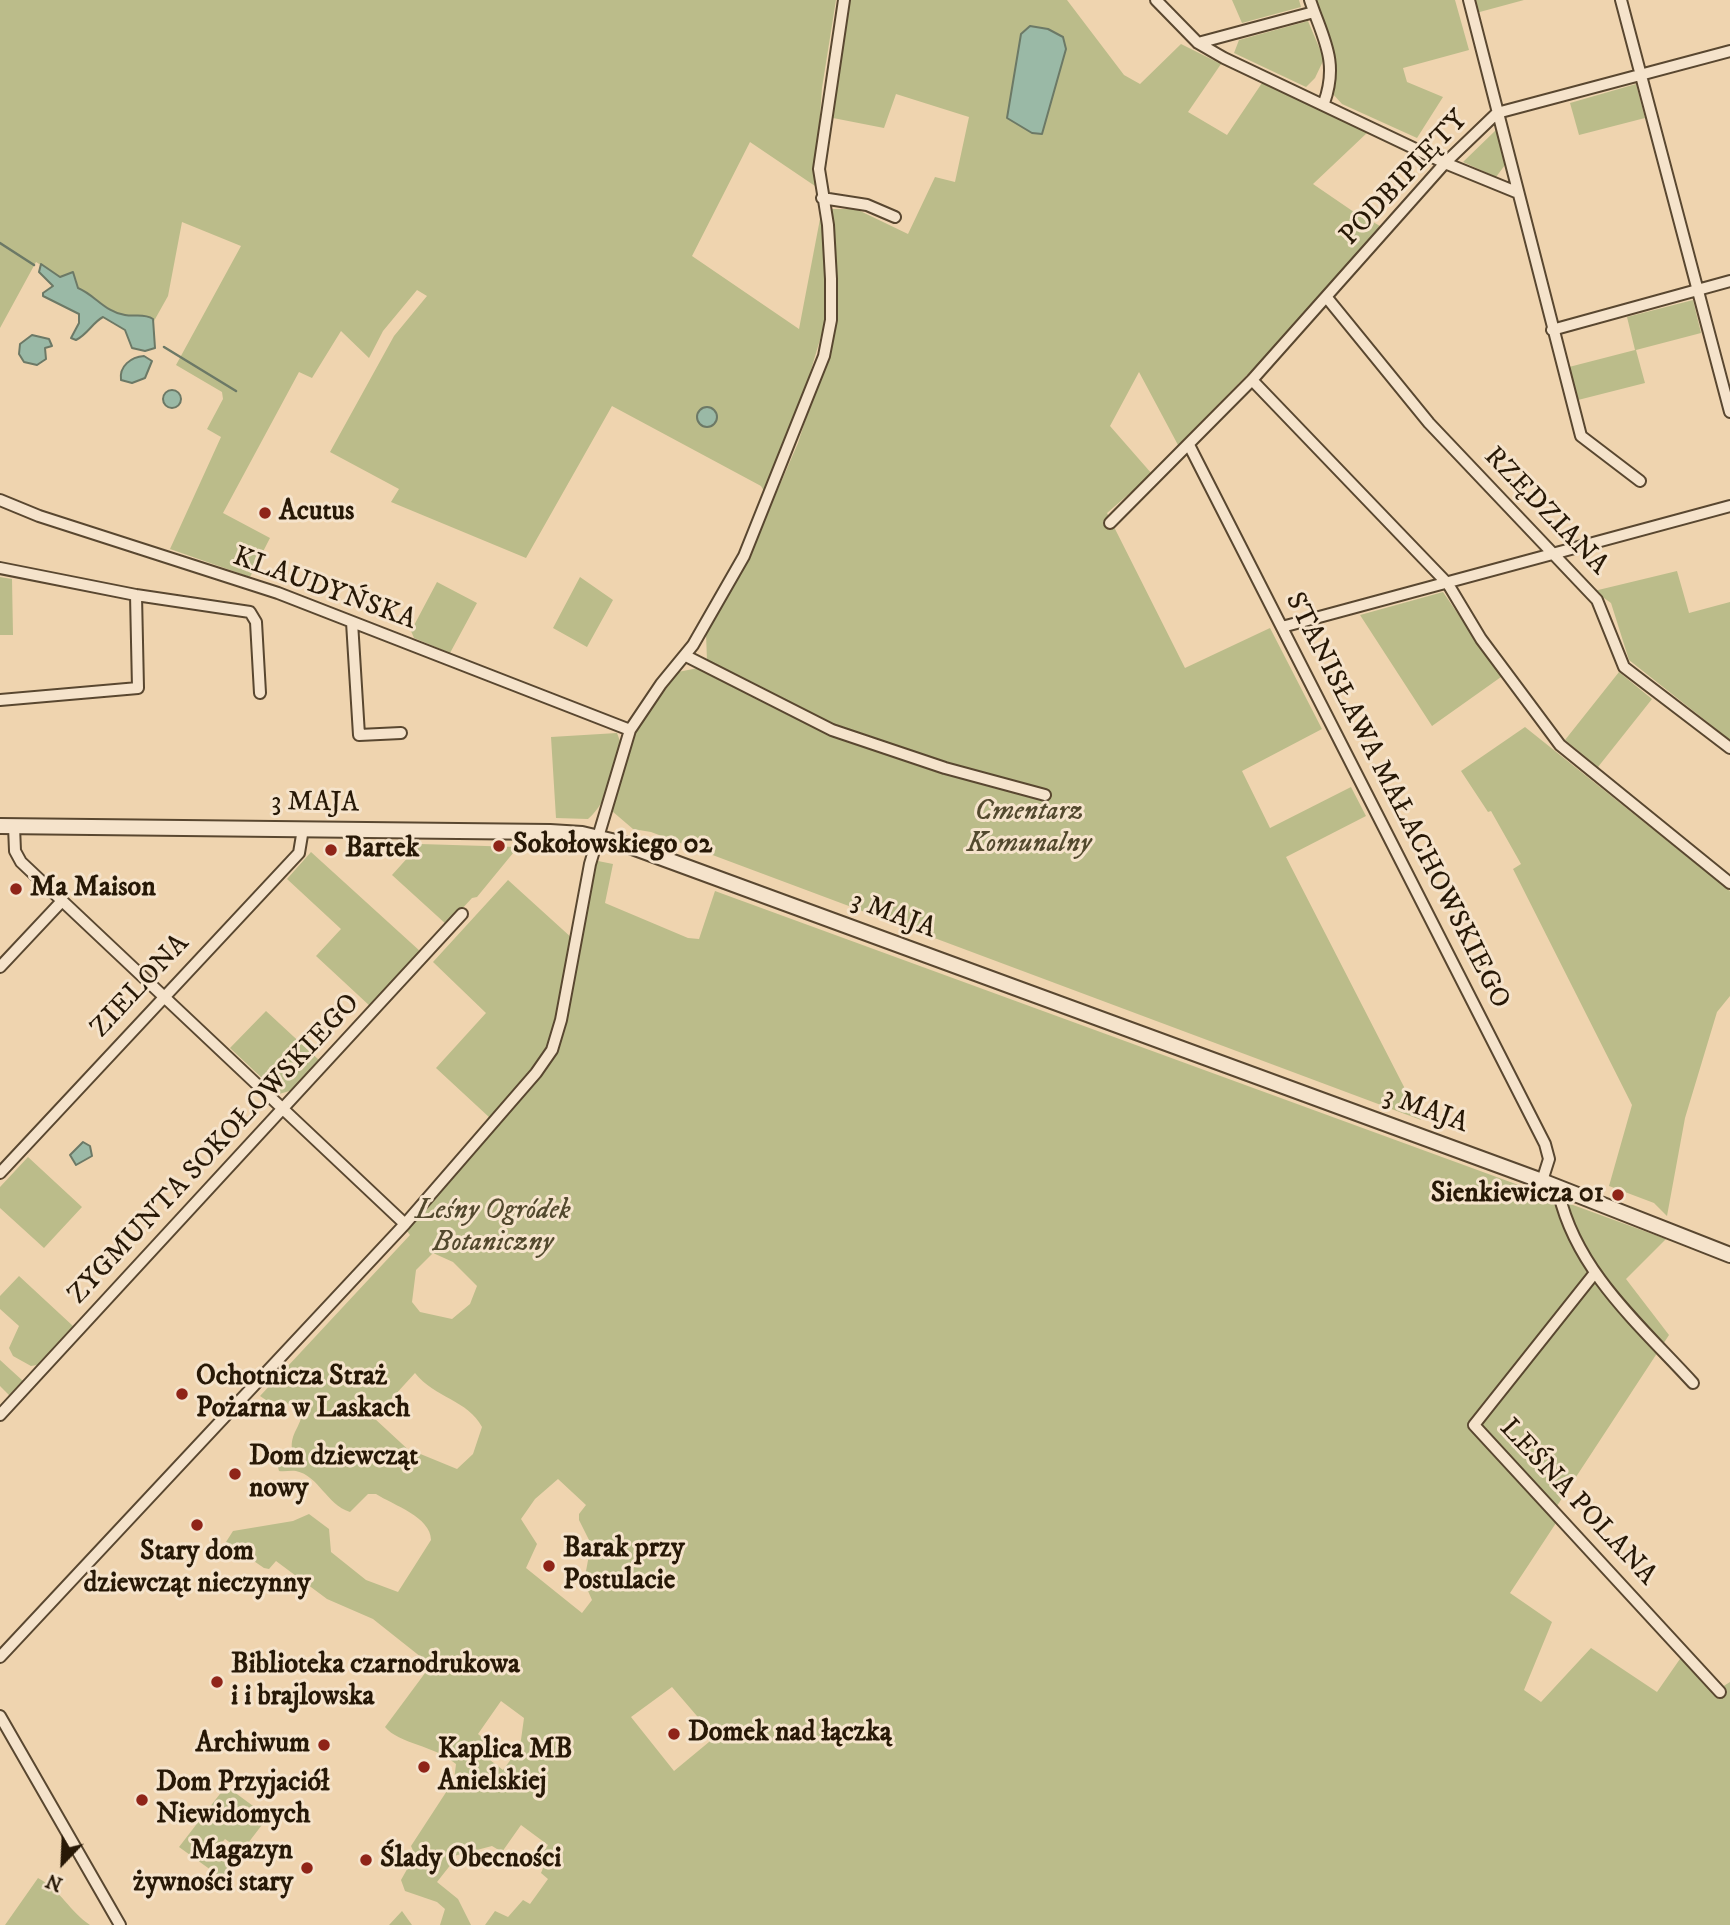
<!DOCTYPE html>
<html>
<head>
<meta charset="utf-8">
<style>
	body { margin:0 }
	#map { position:relative; width:1730px; height:1925px; overflow:hidden; background:#efd4af; font-family:"IM FELL DW Pica",serif }
	canvas { display:block }
	.north { position:absolute; left:28px; top:1827px; width:70px; height:70px; -webkit-text-stroke:5px #f5e3cb; paint-order:stroke; rotate:203deg; font-size:19px; font-weight:700; line-height:28px; text-align:center; color:#271806 }
	.north::after { content:''; display:block; margin:auto; width:24px; height:32px; background:#271806; clip-path:polygon(50% 0,100% 100%,50% 72%,0 100%) }
</style>
</head>
<body>
<div id="map">
<canvas width="1730" height="1925"></canvas>
<div class="north">N</div>
</div>
<script>
const g = document.querySelector('canvas').getContext('2d');
g.lineJoin = 'round';
function paint(path, color) {
  g.fillStyle = color;
  g.fill(path, 'evenodd');
}
function strokePath(path, color, width, dash) {
  g.strokeStyle = color;
  g.lineWidth = width;
  g.lineCap = dash ? 'butt' : 'round';
  g.setLineDash(dash || []);
  g.stroke(path);
}
function drawText(font, color, halo, rows, align = 'center') {
  g.font = font + ' "IM FELL DW Pica",serif';
  g.lineWidth = 6;
  g.setLineDash([]);
  g.textBaseline = 'middle';
  g.strokeStyle = halo;
  g.fillStyle = color;
  for (const [text, x, y, turn = 0] of rows) {
    g.save();
    g.translate(x, y);
    g.rotate((+turn || 0) * Math.PI / 180);
    g.textAlign = isNaN(turn) ? turn : align;
    if (halo) g.strokeText(text, 0, 0);
    g.fillText(text, 0, 0);
    g.restore();
  }
}
const green = new Path2D(`
	M0 0H836L822 88 815 186 750 142 692 256 799 329 820 219 825 223 827 316 800 407 764 491 761 486 612 406 526 558 391 502 399 489 330 452 394 336 427 296 417 290 383 331 369 358 341 331 312 378 299 372 223 513 270 538 250 577 170 549 221 437 207 429 223 399 222 392 176 365 241 246 182 222 168 296 154 321C144 315 132 318 121 314 103 308 95 295 78 288L76 279 60 277 36 262 0 328Z
	M850 0H1067L1124 75 1140 84 1181 44 1221 64 1188 112 1227 135 1262 83 1368 132 1313 184 1370 223 1373 222 1380 226 1298 323 1178 445 1139 372 1110 426 1152 474 1107 513 1185 668 1270 628 1322 729 1242 771 1270 828 1351 787 1366 816 1286 857 1421 1120 651 832 633 829 612 811 628 748 636 731 678 672 698 668 786 714 789 711 707 661 706 633 750 554 775 496 798 443 831 340 829 209H856L908 234 935 177 955 182 969 117 896 94 884 128 833 118Z
	M1232 0H1299L1301 7 1242 23Z
	M1315 0H1455L1469 50 1403 68 1407 82 1443 97 1417 138 1342 104 1331 92Z
	M1473 0H1524L1476 13Z
	M1308 21 1324 59 1315 78 1306 87 1234 53 1239 40Z
	M1636 84 1645 118 1579 135 1570 103Z
	M1497 129 1505 165 1496 177 1463 162Z
	M1693 300 1701 333 1636 350 1645 383 1578 400 1569 367 1635 350 1627 317Z
	M1677 571 1689 613 1730 602V740L1629 660 1611 603 1594 591Z
	M0 577 12 579 13 635H0Z
	M580 577 613 600 587 647 553 628Z
	M437 582 477 603 450 653 414 638 411 631Z
	M1443 592 1501 677 1432 726 1360 615Z
	M1619 672 1652 699 1598 767 1565 740Z
	M1525 727 1730 891V996L1717 1012 1685 1118 1667 1216 1654 1203 1609 1186 1632 1105 1513 869 1521 864 1491 811 1488 812 1461 771Z
	M617 733 620 741C613 769 611 799 588 819L556 818 551 737Z
	M420 844 518 847 477 897 472 898 447 925 392 875Z
	M311 852 421 952 371 1007 316 956 341 929 287 879Z
	M593 860 613 864 605 903 688 938 699 939 715 891 1666 1239 1626 1279 1669 1335 1555 1509 1558 1520 1510 1593 1552 1622 1524 1690 1541 1702 1591 1648 1657 1692 1682 1656 1722 1687 1730 1682V1925H485L495 1911 508 1917 523 1900 530 1904 548 1879 541 1873 546 1861 542 1854 548 1845 521 1825 502 1852 492 1846 454 1856 452 1863 437 1882 458 1899 471 1925H440L445 1909 437 1902 405 1891 401 1880 415 1855 411 1846 454 1780 456 1764C434 1745 399 1744 385 1727L431 1665 373 1619 327 1599 276 1561 269 1569 264 1568 226 1542 233 1531 293 1521 309 1514 329 1529 331 1552 366 1580 398 1592 431 1540C431 1517 393 1505 376 1494H368L350 1512C326 1504 319 1476 296 1471 290 1470 285 1472 279 1471L278 1467 292 1449C290 1434 301 1426 302 1413L284 1401 269 1402 260 1396 410 1235 407 1231 549 1062ZM433 1253 453 1262 477 1286 470 1304 452 1319 420 1312 412 1302 416 1270ZM415 1373C435 1398 468 1400 482 1427L473 1454 457 1469 418 1453 414 1455 374 1418ZM558 1479 586 1505 579 1514V1520L591 1544 584 1582 592 1600 582 1613 526 1568 537 1544 521 1519 535 1499ZM672 1687 715 1737 674 1771 631 1717ZM501 1701 524 1718 520 1747 503 1770 477 1750 484 1739 478 1734Z
	M508 880 573 939 560 1014 543 1060 490 1118 436 1068 486 1013 433 962Z
	M266 1011 320 1061 293 1090 279 1094 230 1048Z
	M28 1157 82 1207 44 1248 0 1208V1187Z
	M19 1276 73 1326 37 1365 31 1366 13 1356 9 1348 19 1326 0 1309V1296Z
	M0 1360 23 1381 9 1395 0 1386Z
	M226 1786 268 1817 242 1851 225 1839 220 1845 237 1859 222 1878 179 1847Z
	M38 1878C62 1891 69 1911 90 1925H5Z
	M402 1911 412 1925H389Z`);
const water = new Path2D(`
	M1030 26 1048 29 1063 37 1066 49 1042 134 1032 133 1007 118 1021 34Z
	M41 264 60 277 73 272 78 288C95 295 105 312 125 315 135 317 144 313 153 319L155 348 145 351 132 348 125 330 103 317C92 323 88 334 76 340L71 338 79 323V314L43 296V293L53 286 39 272Z
	M32 335 49 339 52 346 45 348 46 359 37 365 24 362 19 354 20 344Z
	M144 356 152 361 145 378 132 383 121 380C119 366 131 357 144 356Z
	M163 399a9 9 0 1 1 18 0a9 9 0 1 1-18 0Z
	M697 417a10 10 0 1 1 20 0a10 10 0 1 1-20 0Z
	M83 1142 90 1146 92 1156 76 1165 70 1155Z`);
const stream = new Path2D(`
	M0 243 34 265
	M164 347 236 391`);
const minor = new Path2D(`
	M1156 0 1198 43 1224 58 1445 163 1516 192
	M1310 0C1323 39 1339 61 1324 103
	M1469 0 1581 436 1640 481
	M1621 0 1730 412
	M1198 43 1314 12
	M822 198 867 205 895 217
	M1328 299 1429 423 1597 600 1624 667 1730 748
	M1552 330 1730 281
	M1252 380 1448 584 1481 639 1560 745 1730 883
	M1189 445 1545 1144 1549 1159 1542 1181
	M0 500 39 516 278 593 630 730
	M1110 523 1252 380 1445 163 1497 113 1730 51
	M0 568 136 595 250 612 256 622 260 693
	M352 622 359 735 401 733
	M1282 627 1730 506
	M686 656 832 730 945 768 1045 795
	M0 700 138 688 136 595
	M14 826 15 851 21 862 405 1224
	M0 967 62 901
	M0 1173 299 853 303 829
	M1559 1194C1577 1272 1641 1326 1693 1383
	M1594 1274 1474 1425 1720 1692
	M0 1415 462 914
	M0 1657 405 1224 536 1073 552 1050 561 1020 590 864 630 730 661 684 693 645 744 556 824 356 831 320V279L828 225 819 169 844 0
	M0 1716 120 1925`);
const tertiary = new Path2D(`
	M0 826 550 832 582 834 624 844 1542 1181 1730 1255`);
const markers = [
	[265,513,7,"#8f2418"],
	[499,846,7,"#8f2418"],
	[331,850,7,"#8f2418"],
	[16,889,7,"#8f2418"],
	[1618,1195,7,"#8f2418"],
	[182,1394,7,"#8f2418"],
	[235,1474,7,"#8f2418"],
	[197,1525,7,"#8f2418"],
	[549,1566,7,"#8f2418"],
	[217,1682,7,"#8f2418"],
	[674,1734,7,"#8f2418"],
	[324,1745,7,"#8f2418"],
	[424,1767,7,"#8f2418"],
	[142,1800,7,"#8f2418"],
	[366,1860,7,"#8f2418"],
	[307,1868,7,"#8f2418"]
];
const streetNames = [
	["PODBIPIĘTY",1405,179,-47],
	["RZĘDZIANA",1545,512,46],
	["KLAUDYŃSKA",324,590,20],
	["STANISŁAWA MAŁACHOWSKIEGO",1396,801,63],
	["3 MAJA",315,804,1],
	["3 MAJA",893,916,21],
	["ZIELONA",141,987,-47],
	["3 MAJA",1425,1111,20],
	["ZYGMUNTA SOKOŁOWSKIEGO",215,1150,-47],
	["LEŚNA POLANA",1577,1503,47]
];
const poiNames = [
	["Acutus",279,513],
	["Sokołowskiego 02",513,846],
	["Bartek",345,850],
	["Ma Maison",30,889],
	["Sienkiewicza 01",1604,1195,"right"],
	["Ochotnicza Straż",196,1378],
	["Pożarna w Laskach",196,1410],
	["Dom dziewcząt",249,1458],
	["nowy",249,1490],
	["Barak przy",563,1550],
	["Postulacie",563,1582],
	["Stary dom",197,1553,"center"],
	["dziewcząt nieczynny",197,1585,"center"],
	["Biblioteka czarnodrukowa",231,1666],
	["i i brajlowska",231,1698],
	["Domek nad łączką",688,1734],
	["Archiwum",310,1745,"right"],
	["Kaplica MB",438,1751],
	["Anielskiej",438,1783],
	["Dom Przyjaciół",156,1784],
	["Niewidomych",156,1816],
	["Magazyn",293,1852,"right"],
	["żywności stary",293,1884,"right"],
	["Ślady Obecności",380,1860]
];
const parkNames = [
	["Cmentarz",1029,813],
	["Komunalny",1029,845],
	["Leśny Ogródek",493,1212],
	["Botaniczny",493,1244]
];
paint(green, '#bbbc8a');
paint(water, '#9ab9a6');
strokePath(water, '#6c7966', 2);
strokePath(stream, '#6c7966', 2.5);
strokePath(minor, '#594730', 14);
strokePath(tertiary, '#594730', 18);
strokePath(minor, '#f5e3cb', 10);
strokePath(tertiary, '#f5e3cb', 14);
for (const [x, y, r, color] of markers) {
  const dot = new Path2D();
  dot.arc(x, y, r, 0, 2 * Math.PI);
  g.fillStyle = color;
  g.fill(dot);
  strokePath(dot, '#f5e3cb', 2.5);
}
drawText('28px', '#271806', '#f5e3cb', streetNames);
drawText('bold 28px', '#271806', '#f5e3cb', poiNames, 'left');
drawText('italic 28px', '#53492e', '#f5e3cb', parkNames);
</script>
</body>
</html>
